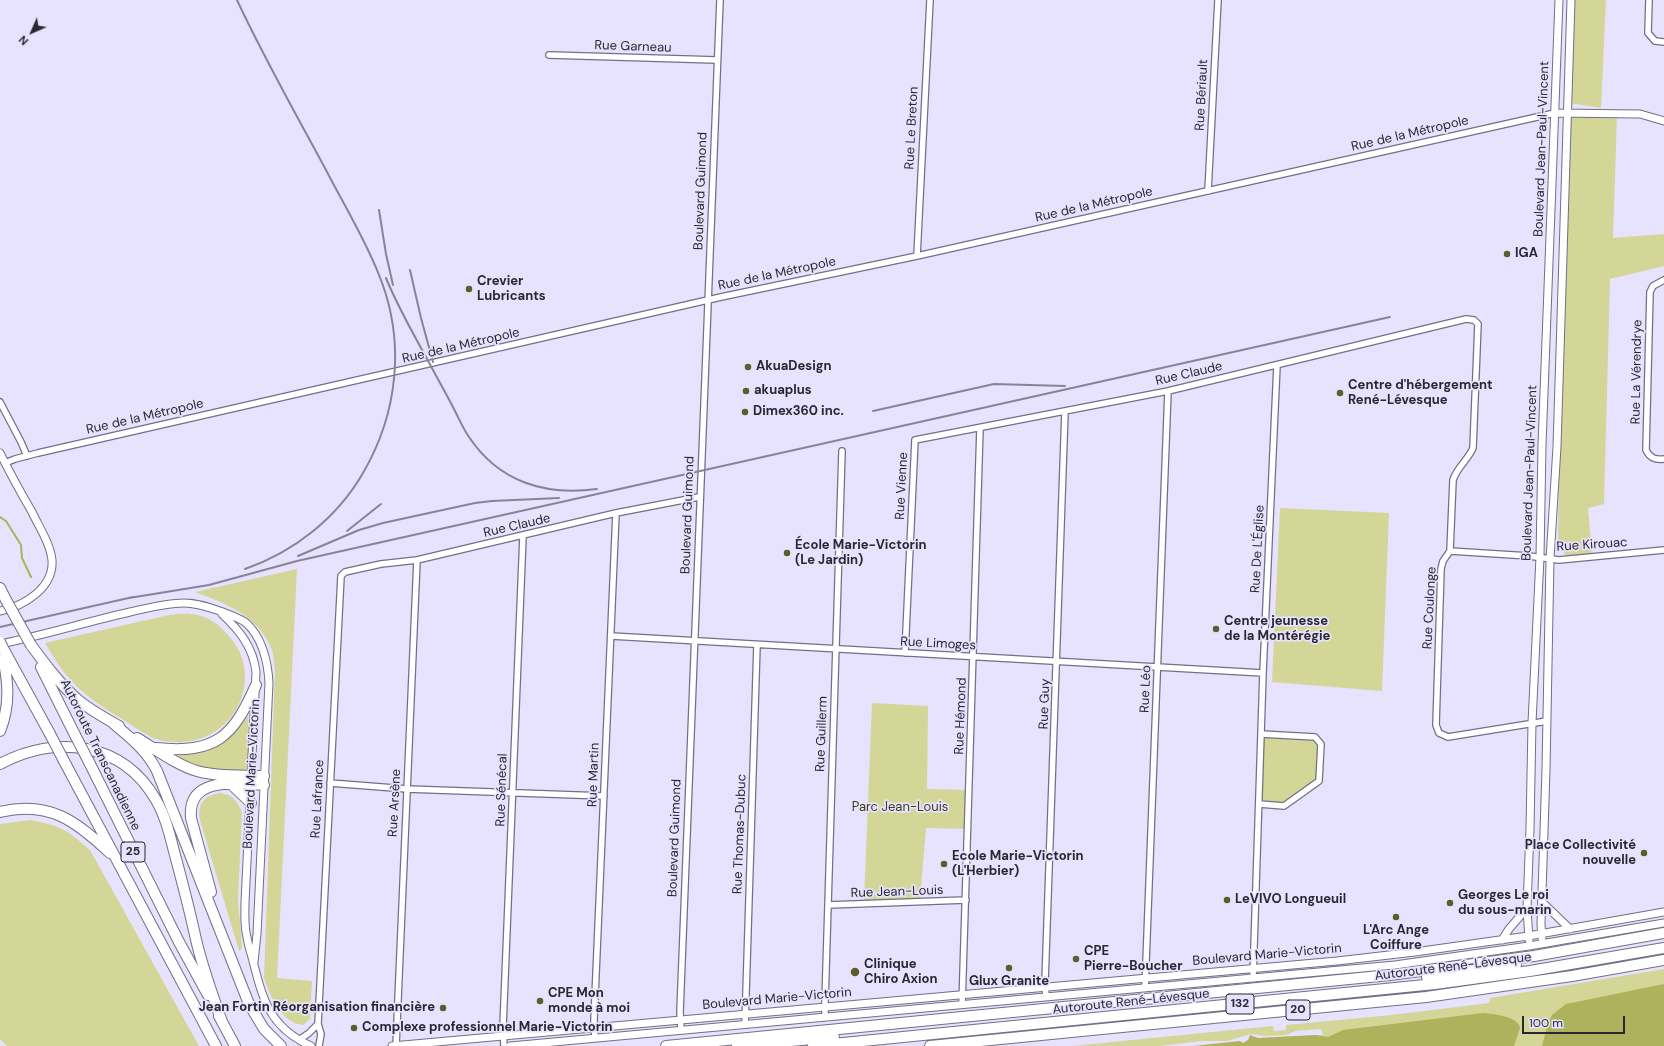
<!DOCTYPE html>
<html>
<head>
<meta charset="utf-8">
<style>
	body { margin:0 }
	#map { position:relative; width:1664px; height:1046px; overflow:hidden; background:#e7e2fd; font-family:"DM Sans",sans-serif }
	canvas { display:block }
	.north { position:absolute; left:12px; top:12px; width:40px; height:40px; -webkit-text-stroke:3px #e7e2fd; paint-order:stroke; rotate:225deg; font-size:11px; font-weight:700; line-height:16px; text-align:center; color:#292731 }
	.north::after { content:''; display:block; margin:auto; width:14px; height:18px; background:#292731; clip-path:polygon(50% 0,100% 100%,50% 72%,0 100%) }
	.scale { position:absolute; left:1522px; top:1016px; width:103px; height:18px; box-sizing:border-box; border:2px solid #292731; border-top:0; padding-left:5px; font-size:12px; line-height:14px; white-space:nowrap; color:#292731; -webkit-text-stroke:3px #e7e2fd; paint-order:stroke }
</style>
</head>
<body>
<div id="map">
<canvas width="1664" height="1046"></canvas>
<div class="north">N</div>
<div class="scale">100 m</div>
</div>
<script>
const g = document.querySelector('canvas').getContext('2d');
g.lineJoin = 'round';
function paint(path, color) {
  g.fillStyle = color;
  g.fill(path, 'evenodd');
}
function strokePath(path, color, width, dash) {
  g.strokeStyle = color;
  g.lineWidth = width;
  g.lineCap = dash ? 'butt' : 'round';
  g.setLineDash(dash || []);
  g.stroke(path);
}
function drawText(font, color, halo, rows, align = 'center') {
  g.font = font + ' "DM Sans",sans-serif';
  g.lineWidth = 3.5;
  g.setLineDash([]);
  g.textBaseline = 'middle';
  g.strokeStyle = halo;
  g.fillStyle = color;
  for (const [text, x, y, turn = 0] of rows) {
    g.save();
    g.translate(x, y);
    g.rotate((+turn || 0) * Math.PI / 180);
    g.textAlign = isNaN(turn) ? turn : align;
    if (halo) g.strokeText(text, 0, 0);
    g.fillText(text, 0, 0);
    g.restore();
  }
}
const green = new Path2D(`
	M1575 0H1606L1601 108 1570 103Z
	M1567 113 1617 114 1613 238 1664 234V266L1610 279 1604 504 1588 508 1592 555 1567 557 1558 544 1562 289Z
	M1280 508 1389 513 1382 691 1272 682Z
	M297 569 277 978 312 981 310 1019 303 1025C281 1023 270 996 264 978L275 672C274 665 274 657 272 650 259 616 227 604 195 592Z
	M169 615C178 614 188 613 197 615 209 617 219 625 227 634 267 675 236 742 179 742 171 742 160 741 153 738 142 733 132 725 122 719 83 695 68 683 45 643Z
	M872 703 928 706 927 789 969 790 967 829 926 828 920 899 864 901Z
	M248 716 250 736 248 767 244 771C220 770 197 770 177 756 182 755 191 755 198 753 220 747 235 733 248 716Z
	M1261 734 1315 737 1321 744 1319 781 1284 806 1259 804Z
	M221 793C233 795 237 801 242 812L238 899 242 948 239 951 200 820C197 803 205 795 221 793Z
	M30 820C59 825 68 830 90 850L199 1046H7L0 1039V824Z
	M1664 969V1022L1600 1046H1292L1258 1038 1323 1035 1321 1029 1295 1031 1286 1035 1264 1036 1251 1034 1227 1041H1200L1160 1046H1072L1273 1026 1274 1031 1286 1030V1025L1392 1015 1489 1003 1490 998Z`);
const water = new Path2D(`
	M1664 984V1046H1542L1548 1023 1552 1015 1566 1004Z
	M1483 1013C1494 1014 1518 1016 1520 1028L1514 1046H1193L1240 1041 1243 1043 1248 1040 1250 1035 1258 1038 1316 1035 1328 1037 1343 1030Z`);
const stream = new Path2D(`
	M0 517 6 521 21 545 22 558 31 577`);
const minor = new Path2D(`
	M1649 0 1648 33 1655 41 1664 42
	M549 55 717 60
	M1208 191 1218 0
	M917 256 930 0
	M1664 280 1653 286 1650 292 1646 450C1650 458 1655 460 1664 459
	M0 402 21 442 27 456
	M5 463 15 459 38 453 721 297 917 256 1555 113
	M1450 551 1529 556 1559 560 1664 550
	M611 636 1263 673
	M905 653 915 440 1168 391 1466 319 1474 320 1478 324 1473 448C1468 460 1457 467 1453 480L1450 551 1443 561 1441 569 1436 725 1439 733 1448 737 1547 721
	M330 783 407 789 604 796
	M1259 804 1284 806 1319 781 1321 744 1315 737 1261 734
	M828 905 966 900
	M1253 977 1263 673 1277 365
	M1145 988 1168 391
	M1046 997 1045 982 1065 411
	M962 1005 980 428
	M825 1017V1002L842 451
	M745 1025 757 645
	M681 1030 680 1012 720 0
	M595 1038 594 1020 616 513
	M299 1040 309 1033 318 1024
	M319 1046 321 1034 318 1024 341 576 345 572 381 564 417 560 616 513 699 497
	M396 1046 417 560
	M504 1046 503 1027 523 536`);
const tertiary = new Path2D(`
	M1555 113 1640 114 1664 121
	M0 453C10 473 21 493 32 512 39 527 50 543 52 560 54 588 24 606 0 611
	M222 614C240 631 253 647 256 672L245 903C245 914 244 926 247 937 248 945 251 953 253 961 263 1000 270 1028 311 1046
	M0 644C44 635 86 622 130 612 148 608 166 603 184 603 197 603 208 607 220 611 228 614 237 617 245 622 262 636 268 662 269 683L257 934 254 962
	M1542 902 1570 929
	M1542 938 1541 924 1546 769 1550 559 1557 447 1571 0
	M1502 940 1509 929 1527 908
	M1529 940 1527 908 1530 829 1532 723 1540 557 1542 445 1559 0
	M392 1046 1337 961 1415 952 1528 936 1664 912
	M510 1046 1395 965 1529 946 1664 923`);
const motorway = new Path2D(`
	M0 588 6 600
	M31 645C45 664 59 683 77 699 90 710 105 718 119 726
	M5 652 50 734
	M41 667 75 735
	M114 724C131 738 147 751 157 771L249 1004 264 1029 281 1046
	M0 731C11 704 8 680 2 652
	M137 738C154 748 178 766 197 771 218 777 243 775 264 776
	M156 748C216 754 233 737 256 685
	M64 761 216 1046
	M89 762 179 942 208 995
	M0 764C56 734 123 742 156 800 166 817 170 836 175 855 182 881 189 908 195 935 201 964 212 993 222 1022
	M231 784 251 803
	M0 812C49 800 76 821 110 853
	M211 892 191 818C187 776 237 783 264 785
	M1427 977 1516 965
	M219 1016 235 1046
	M666 1046 1390 975 1534 956 1664 933
	M737 1046 834 1037
	M813 1046 1435 984 1530 971 1664 948
	M930 1046 1426 997 1572 976 1664 960`);
const rail = new Path2D(`
	M237 0C264 58 296 114 326 170 344 205 365 239 379 275 406 341 398 413 363 473 337 518 294 552 245 569
	M379 210 386 254 393 285
	M410 270 421 318 433 362
	M386 278C399 310 417 340 433 370 441 385 449 399 456 413 460 421 464 430 469 437 499 482 545 496 597 489
	M873 411 994 384 1065 386
	M347 531 381 504
	M298 556 359 530 383 523 475 503 492 501 559 498
	M129 598 209 585 297 561 1390 317
	M0 627 133 597`);
const motorwayBridge = new Path2D(`
	M6 600 31 645
	M0 642 5 652
	M50 734 64 761
	M75 735 89 762`);
const markers = [
	[1507,254,4,"#5c5d2a"],
	[469,289,4,"#5c5d2a"],
	[748,367,4,"#5c5d2a"],
	[746,391,4,"#5c5d2a"],
	[1340,393,4,"#5c5d2a"],
	[745,412,4,"#5c5d2a"],
	[787,553,4,"#5c5d2a"],
	[1216,629,4,"#5c5d2a"],
	[1644,853,4,"#5c5d2a"],
	[944,864,4,"#5c5d2a"],
	[1227,900,4,"#5c5d2a"],
	[1450,903,4,"#5c5d2a"],
	[1396,917,4,"#5c5d2a"],
	[1076,959,4,"#5c5d2a"],
	[1009,968,4,"#5c5d2a"],
	[855,972,5,"#5c5d2a"],
	[540,1001,4,"#5c5d2a"],
	[443,1008,4,"#5c5d2a"],
	[354,1028,4,"#5c5d2a"]
];
const shields = [
	[133,852,24],
	[1240,1004,28],
	[1298,1010,24]
];
const shieldNames = [
	["25",133,852],
	["132",1240,1004],
	["20",1298,1010]
];
const streetNames = [
	["Rue Garneau",633,47,2],
	["Rue Bériault",1202,95,-87],
	["Rue Le Breton",912,128,-87],
	["Rue de la Métropole",1410,134,-13],
	["Boulevard Jean-Paul-Vincent",1542,149,-88],
	["Boulevard Guimond",701,191,-88],
	["Rue de la Métropole",1094,205,-13],
	["Rue de la Métropole",777,274,-12],
	["Rue de la Métropole",461,346,-13],
	["Rue La Vérendrye",1637,372,-89],
	["Rue Claude",1189,374,-13],
	["Rue de la Métropole",145,417,-13],
	["Boulevard Jean-Paul-Vincent",1530,473,-88],
	["Rue Vienne",902,486,-87],
	["Boulevard Guimond",688,515,-88],
	["Rue Claude",517,526,-13],
	["Rue Kirouac",1592,545,-4],
	["Rue De L'Église",1258,549,-87],
	["Rue Coulonge",1430,608,-87],
	["Rue Limoges",938,644,3],
	["Rue Léo",1146,689,-88],
	["Rue Guy",1045,704,-88],
	["Rue Hémond",961,716,-88],
	["Rue Guillerm",822,734,-88],
	["Autoroute Transcanadienne",100,755,64],
	["Boulevard Marie-Victorin",252,774,-87],
	["Rue Martin",594,775,-88],
	["Rue Sénécal",502,790,-88],
	["Rue Lafrance",318,799,-87],
	["Rue Arsène",395,803,-87],
	["Rue Thomas-Dubuc",740,834,-88],
	["Boulevard Guimond",675,838,-88],
	["Rue Jean-Louis",897,892,-2],
	["Boulevard Marie-Victorin",1267,955,-5],
	["Autoroute René-Lévesque",1453,967,-7],
	["Boulevard Marie-Victorin",777,999,-5],
	["Autoroute René-Lévesque",1131,1002,-6]
];
const poiNames = [
	["IGA",1515,254],
	["Crevier",477,282],
	["Lubricants",477,297],
	["AkuaDesign",756,367],
	["Centre d'hébergement",1348,386],
	["René-Lévesque",1348,401],
	["akuaplus",754,391],
	["Dimex360 inc.",753,412],
	["École Marie-Victorin",795,546],
	["(Le Jardin)",795,561],
	["Centre jeunesse",1224,622],
	["de la Montérégie",1224,637],
	["Place Collectivité",1636,846,"right"],
	["nouvelle",1636,861,"right"],
	["Ecole Marie-Victorin",952,857],
	["(L'Herbier)",952,872],
	["Georges Le roi",1458,896],
	["du sous-marin",1458,911],
	["LeVIVO Longueuil",1235,900],
	["L'Arc Ange",1396,931,"center"],
	["Coiffure",1396,946,"center"],
	["CPE",1084,952],
	["Pierre-Boucher",1084,967],
	["Clinique",864,965],
	["Chiro Axion",864,980],
	["Glux Granite",1009,982,"center"],
	["CPE Mon",548,994],
	["monde à moi",548,1009],
	["Jean Fortin Réorganisation financière",435,1008,"right"],
	["Complexe professionnel Marie-Victorin",362,1028]
];
const parkNames = [
	["Parc Jean-Louis",900,808]
];
paint(green, '#d3d697');
paint(water, '#afb25c');
strokePath(stream, '#afb25c', 2);
strokePath(minor, '#736f86', 8);
strokePath(tertiary, '#736f86', 9);
strokePath(motorway, '#736f86', 12);
strokePath(minor, '#fff', 5.5);
strokePath(tertiary, '#fff', 7);
strokePath(motorway, '#fff', 10);
strokePath(rail, '#888497', 2);
strokePath(motorwayBridge, '#736f86', 12, []);
strokePath(motorwayBridge, '#fff', 10);
for (const [x, y, r, color] of markers) {
  const dot = new Path2D();
  dot.arc(x, y, r, 0, 2 * Math.PI);
  g.fillStyle = color;
  g.fill(dot);
  strokePath(dot, '#e7e2fd', 1.5);
}
for (const [x, y, w] of shields) {
  const box = new Path2D();
  box.roundRect(x - w / 2, y - 10, w, 20, 3);
  g.fillStyle = '#e7e2fd';
  g.fill(box);
  strokePath(box, '#292731', 1);
}
drawText('bold 12px', '#292731', null, shieldNames);
drawText('13px', '#292731', '#e7e2fd', streetNames);
drawText('bold 13px', '#292731', '#e7e2fd', poiNames, 'left');
drawText('13px', '#3d3e19', '#e7e2fd', parkNames);
</script>
</body>
</html>
